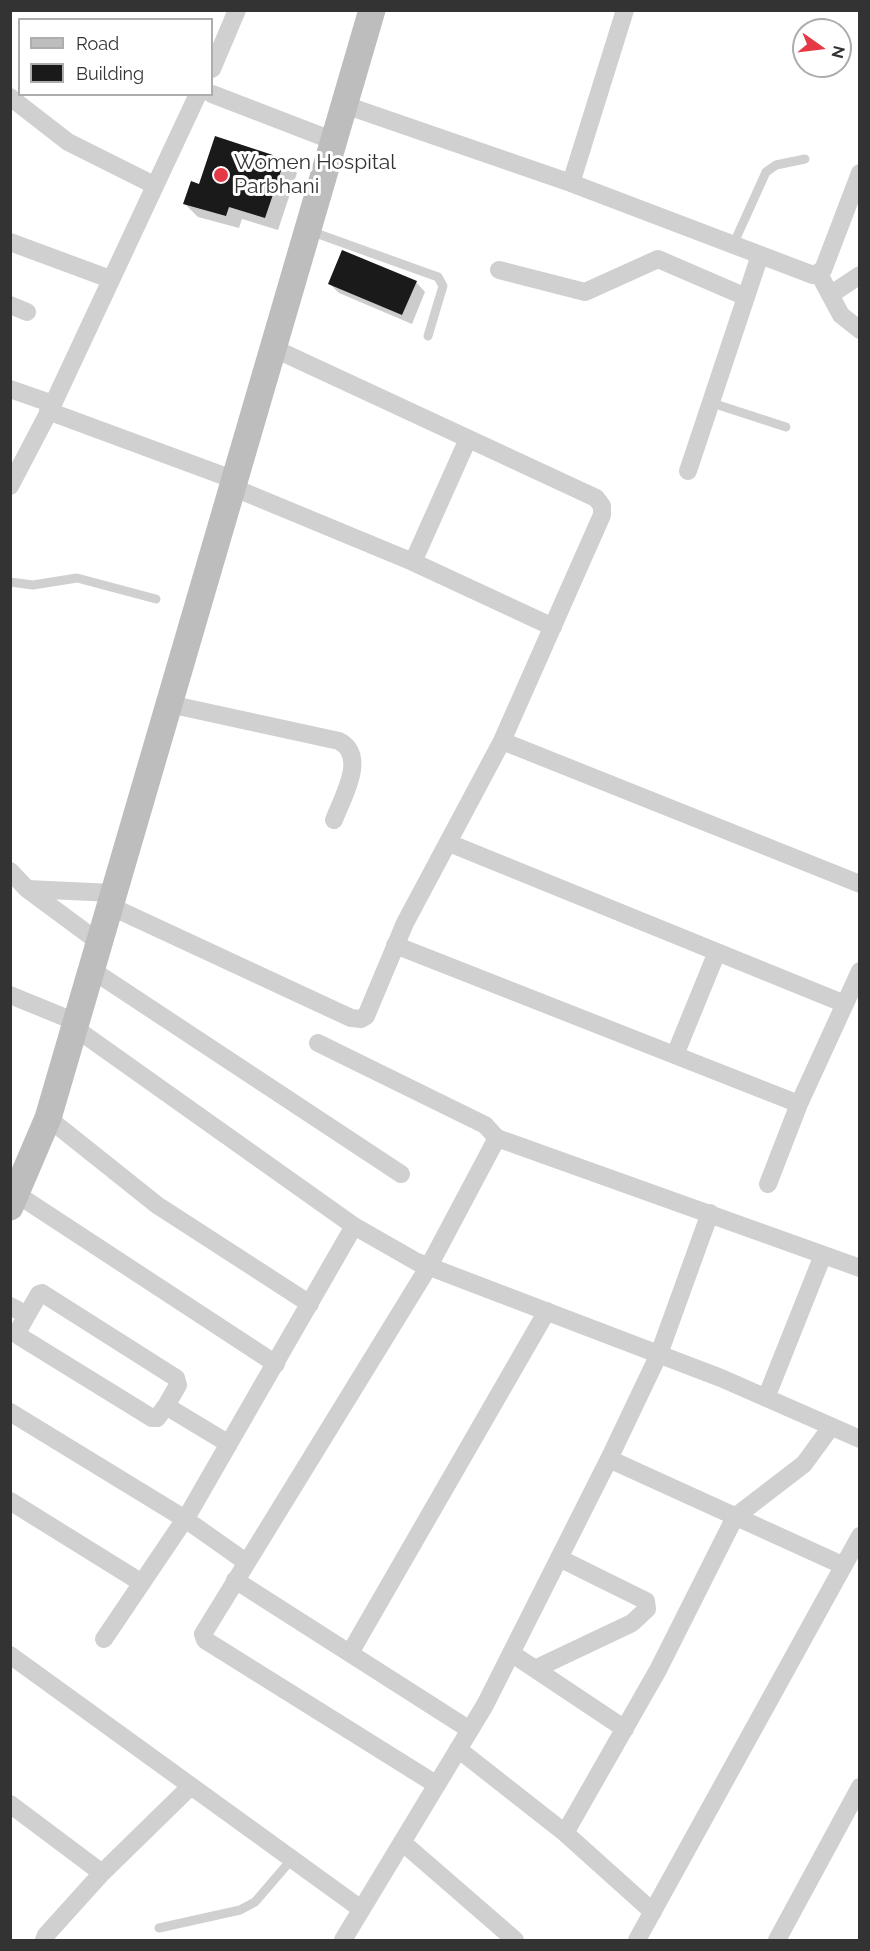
<!DOCTYPE html>
<html>
<head>
<meta charset="utf-8">
<style>
	body { margin:0 }
	#map { position:relative; width:870px; height:1951px; overflow:hidden; background:#fff; font-family:Raleway,sans-serif }
	canvas { display:block }
	.frame { position:absolute; inset:0; border:12px solid #333; pointer-events:none }
	.legend { position:absolute; left:18px; top:18px; width:195px; height:78px; box-sizing:border-box; background:#fff; border:2px solid #adadad; margin:0; padding:8px 10px; list-style:none; font-size:18px; color:#333 }
	.legend li { display:flex; align-items:center; gap:12px; height:30px }
	.legend b { width:30px; border:2px solid #adadad }
	.north { position:absolute; left:792px; top:18px; width:60px; height:60px; box-sizing:border-box; background:#fff; border:2px solid #adadad; border-radius:50%; rotate:104deg; font-size:16px; font-weight:700; line-height:24px; text-align:center; color:#333 }
	.north::after { content:''; display:block; margin:auto; width:21px; height:27px; background:#e63946; clip-path:polygon(50% 0,100% 100%,50% 72%,0 100%) }
</style>
</head>
<body>
<div id="map">
<canvas width="870" height="1951"></canvas>
<div class="frame"></div>
<ul class="legend">
<li><b style="height:8px;background:#bdbdbd"></b>Road</li>
<li><b style="height:16px;background:#1a1a1a"></b>Building</li>
</ul>
<div class="north">N</div>
</div>
<script>
const g = document.querySelector('canvas').getContext('2d');
g.lineJoin = 'round';
function paint(path, color) {
  g.fillStyle = color;
  g.fill(path, 'evenodd');
}
function strokePath(path, color, width, dash) {
  g.strokeStyle = color;
  g.lineWidth = width;
  g.lineCap = dash ? 'butt' : 'round';
  g.setLineDash(dash || []);
  g.stroke(path);
}
function drawText(font, color, halo, rows, align = 'center') {
  g.font = font + ' Raleway,sans-serif';
  g.lineWidth = 6;
  g.setLineDash([]);
  g.textBaseline = 'middle';
  g.strokeStyle = halo;
  g.fillStyle = color;
  for (const [text, x, y, turn = 0] of rows) {
    g.save();
    g.translate(x, y);
    g.rotate((+turn || 0) * Math.PI / 180);
    g.textAlign = isNaN(turn) ? turn : align;
    if (halo) g.strokeText(text, 0, 0);
    g.fillText(text, 0, 0);
    g.restore();
  }
}
const shadow = new Path2D(`
	M284 160 297 173 278 230 242 219 239 228 198 217 185 204 200 186Z
	M416 282 425 292 412 324 339 293 329 283Z`);
const building = new Path2D(`
	M215 136 285 159 265 218 229 207 226 216 183 204 191 181 199 184Z
	M342 250 417 281 402 315 328 284Z`);
const lane = new Path2D(`
	M310 231 438 277 443 286 428 336
	M733 245 766 172 776 165 805 159
	M712 403 786 427
	M10 582 33 585 77 578 156 599
	M159 1928 240 1910 255 1902 292 1859`);
const street = new Path2D(`
	M212 69 237 10
	M212 94 334 141
	M10 97 68 142 154 185
	M345 105 571 183 813 275 823 270 860 173
	M571 183 625 10
	M10 242 110 279
	M499 270 585 292 658 259 746 297
	M819 274 841 315 860 330
	M830 295 860 275
	M10 305 27 312
	M10 389 53 404
	M48 411 235 480
	M688 471 760 255
	M10 486 53 404 198 94
	M232 487 413 562 553 627
	M413 562 468 439
	M169 704 339 741C368 756 342 798 334 820
	M502 741 860 884
	M449 843 845 1004
	M10 871 27 889 100 943
	M27 889 113 893
	M110 906 351 1018 361 1019 366 1016 405 923 502 741 602 515V506L596 498 273 348
	M395 945 799 1104
	M92 970 401 1174
	M10 995 76 1022
	M75 1028 354 1226 417 1262 721 1378 860 1439
	M318 1043 485 1125 497 1138 860 1268
	M675 1055 717 952
	M48 1118 157 1205 310 1304
	M768 1184 799 1104 860 971
	M18 1195 276 1364
	M10 1306 27 1315 17 1333 19 1336 152 1418H157L166 1406 229 1444
	M27 1315 39 1294 42 1293 176 1378 178 1385 166 1406
	M766 1398 823 1255
	M10 1412 185 1519 246 1562
	M609 1459 842 1565
	M10 1501 142 1583
	M235 1580 470 1730
	M104 1639 189 1513 354 1226
	M350 1653 547 1311
	M511 1653 625 1729
	M10 1655 361 1909
	M535 1669 632 1623 647 1609 646 1601 559 1558
	M458 1749 565 1833 653 1912
	M437 1785 205 1640 203 1634 429 1266 497 1138
	M10 1804 102 1873
	M565 1833 658 1670 735 1517 804 1464 831 1427
	M402 1842 515 1940
	M44 1940 46 1935 102 1873 191 1786
	M343 1940 485 1705 609 1459 659 1354 710 1213
	M637 1940 860 1536
	M777 1940 860 1787`);
const secondary = new Path2D(`
	M10 1207 48 1118 372 10`);
const markers = [
	[221,175,8,"#e63946"]
];
const poiNames = [
	["Women Hospital",234,163],
	["Parbhani",234,187]
];
paint(shadow, '#0003');
paint(building, '#1a1a1a');
strokePath(lane, '#d0d0d0', 9);
strokePath(street, '#d0d0d0', 18);
strokePath(secondary, '#bdbdbd', 27);
for (const [x, y, r, color] of markers) {
  const dot = new Path2D();
  dot.arc(x, y, r, 0, 2 * Math.PI);
  g.fillStyle = color;
  g.fill(dot);
  strokePath(dot, '#fff', 2);
}
drawText('21px', '#333', '#fff', poiNames, 'left');
</script>
</body>
</html>
